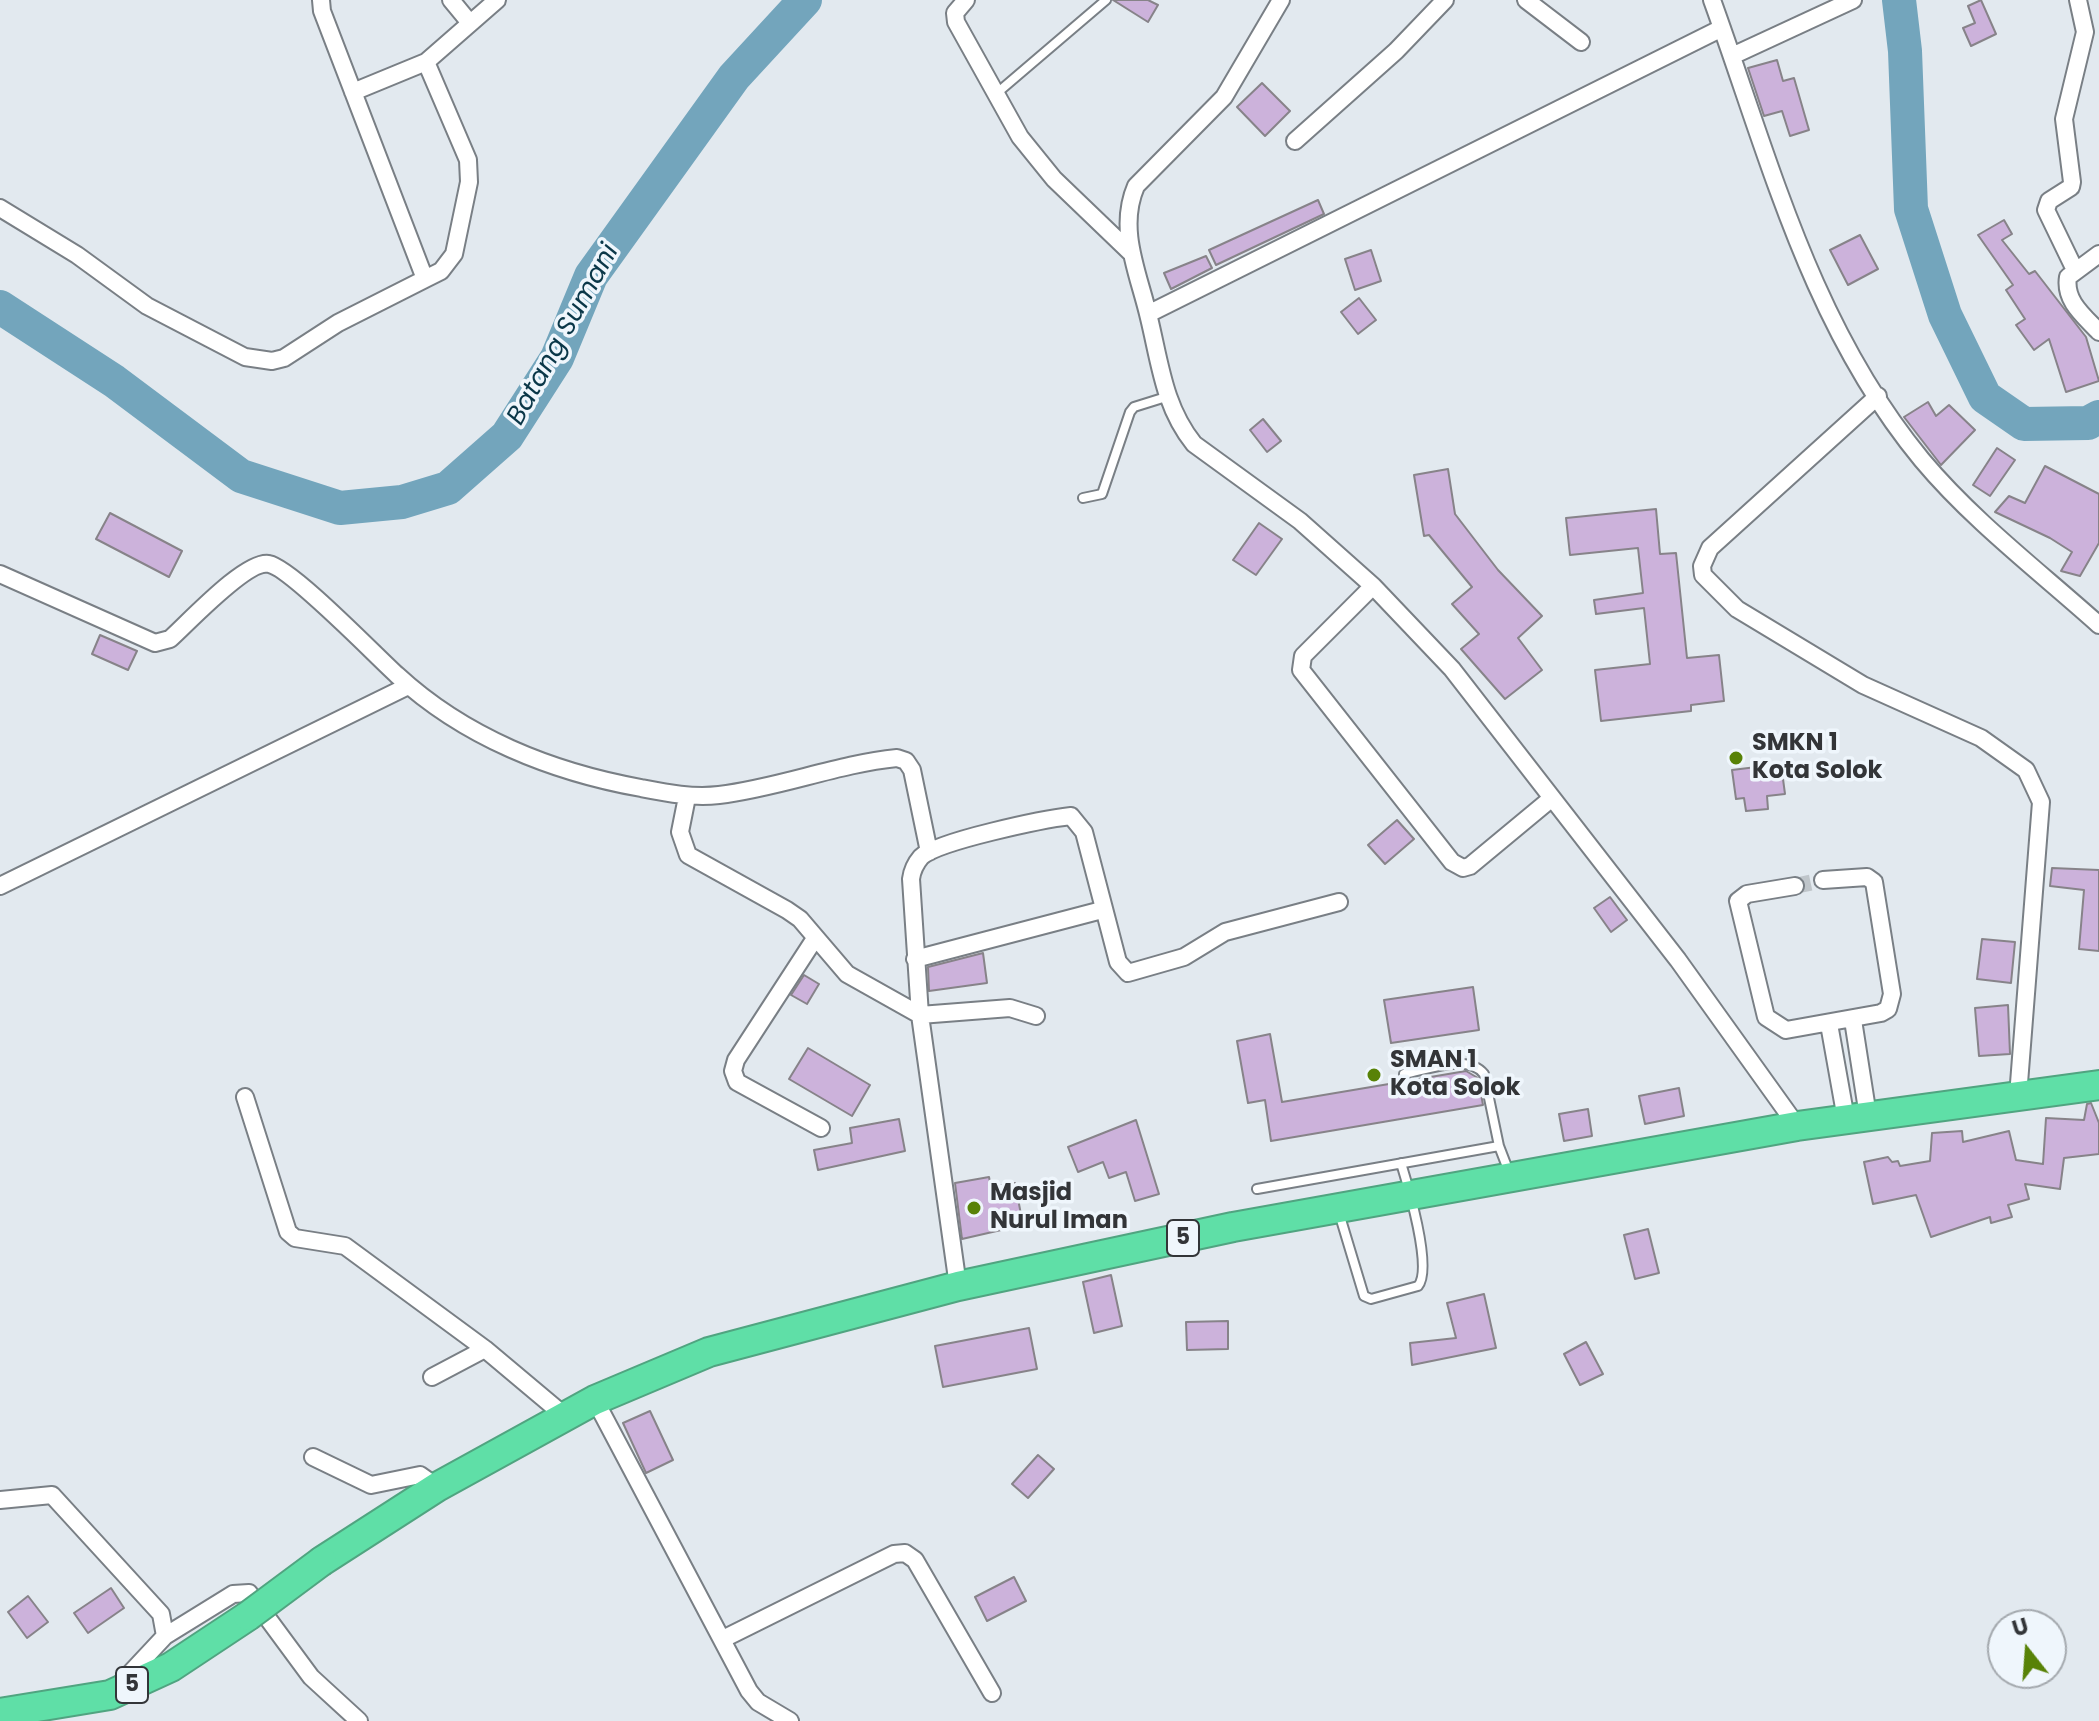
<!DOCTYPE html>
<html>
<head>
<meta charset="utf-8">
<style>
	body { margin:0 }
	#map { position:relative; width:2099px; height:1721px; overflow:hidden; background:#e2e9ef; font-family:Poppins,sans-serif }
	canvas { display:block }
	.north { position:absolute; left:1987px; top:1609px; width:80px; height:80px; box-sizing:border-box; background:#eff6fc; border:2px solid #a4a9ae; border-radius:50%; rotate:343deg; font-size:22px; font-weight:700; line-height:32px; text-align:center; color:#333538 }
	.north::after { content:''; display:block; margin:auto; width:28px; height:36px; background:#588207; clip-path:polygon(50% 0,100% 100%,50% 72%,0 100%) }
</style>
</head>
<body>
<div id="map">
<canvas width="2099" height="1721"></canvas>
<div class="north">U</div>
</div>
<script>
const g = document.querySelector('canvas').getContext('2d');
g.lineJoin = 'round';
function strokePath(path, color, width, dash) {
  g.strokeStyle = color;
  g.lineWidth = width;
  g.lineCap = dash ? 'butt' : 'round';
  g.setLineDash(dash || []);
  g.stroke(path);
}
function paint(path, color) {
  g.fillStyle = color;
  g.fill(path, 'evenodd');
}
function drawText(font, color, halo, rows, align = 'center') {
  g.font = font + ' Poppins,sans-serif';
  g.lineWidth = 7;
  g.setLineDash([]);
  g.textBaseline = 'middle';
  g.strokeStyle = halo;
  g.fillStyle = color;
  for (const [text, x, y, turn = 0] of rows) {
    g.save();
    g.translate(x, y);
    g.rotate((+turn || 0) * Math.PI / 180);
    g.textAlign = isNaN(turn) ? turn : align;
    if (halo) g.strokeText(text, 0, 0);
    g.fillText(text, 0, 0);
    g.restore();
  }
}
const river = new Path2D(`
	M1899 0 1905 51 1911 209 1945 315 1985 397 2024 424 2088 423 2099 417
	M0 307 114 381 241 476 340 508 402 502 448 488 507 436 557 358 591 276 734 77 805 0`);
const building = new Path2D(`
	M1113 0H1148L1158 5 1148 22Z
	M1981 0 1996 34 1971 46 1963 28 1975 23 1968 6Z
	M1777 60 1783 81 1794 78 1809 130 1790 136 1782 111 1764 116 1748 68Z
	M1262 83 1290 111 1265 136 1237 107Z
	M1318 200 1324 214 1216 265 1209 250Z
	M2004 220 2012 234 2002 240 2029 274 2035 271 2086 337 2099 381 2066 392 2049 339 2034 350 2016 325 2025 319 2006 290 2013 285 1978 235Z
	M1860 235 1878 269 1848 285 1830 250Z
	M1371 250 1381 281 1355 290 1345 259Z
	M1206 256 1212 268 1171 289 1164 273Z
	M1359 298 1376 320 1358 334 1341 312Z
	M1928 402 1936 416 1949 405 1975 430 1941 465 1904 417Z
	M1263 419 1281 441 1267 452 1250 430Z
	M1997 448 2015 460 1990 496 1973 485Z
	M2045 466 2099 494V543L2080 576 2061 571 2072 552 2050 538 1995 512 2009 496 2025 503Z
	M1448 469 1455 514 1498 570 1542 616 1518 638 1542 670 1505 699 1461 649 1479 634 1452 604 1472 587 1429 535 1424 536 1414 475Z
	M1656 509 1660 554 1676 553 1687 658 1719 655 1724 701 1691 705V711L1601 721 1595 670 1650 664 1644 608 1596 614 1594 600 1643 593 1638 548 1570 555 1566 518Z
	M110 513 182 551 169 577 96 539Z
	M1259 523 1282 539 1256 575 1233 560Z
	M100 635 137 651 128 670 92 654Z
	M1781 764 1785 794 1767 796 1768 809 1746 811 1744 798 1736 799 1732 770Z
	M1397 820 1414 839 1385 864 1368 845Z
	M2052 868 2099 870V951L2079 949 2084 890 2050 886Z
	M1610 897 1627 920 1611 932 1594 908Z
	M1982 939 2015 942 2011 983 1977 979Z
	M983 953 987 983 929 991 928 967Z
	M804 975 819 984 807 1004 791 995Z
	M1473 987 1479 1030 1391 1043 1384 1000Z
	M2008 1005 2010 1054 1979 1056 1975 1008Z
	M1270 1034 1282 1102 1466 1071 1478 1078 1483 1105 1271 1141 1265 1100 1248 1103 1237 1041Z
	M808 1048 870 1085 852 1116 789 1079Z
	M1679 1088 1684 1116 1645 1124 1639 1096Z
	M2091 1103 2099 1123V1154L2064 1158 2060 1189 2025 1184 2029 1199 2008 1205 2012 1217 1991 1223 1990 1217 1931 1237 1916 1195 1873 1204 1864 1162 1888 1157 1892 1162 1898 1161 1900 1166 1930 1161 1932 1133 1962 1131 1963 1142 2009 1131 2016 1160 2043 1164 2046 1118 2084 1120 2087 1104Z
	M1588 1109 1592 1136 1564 1141 1559 1114Z
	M899 1119 905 1151 818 1170 814 1150 852 1143 850 1128Z
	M1136 1120 1159 1194 1135 1201 1126 1172 1109 1178 1103 1162 1078 1172 1068 1147Z
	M989 1177 991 1187 1015 1183 1023 1225 962 1239 955 1183Z
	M1648 1229 1659 1273 1635 1279 1624 1235Z
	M1111 1275 1122 1326 1094 1333 1083 1282Z
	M1484 1294 1496 1348 1412 1365 1410 1343 1456 1338 1447 1303Z
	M1228 1321V1349L1187 1350 1186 1322Z
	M1029 1328 1037 1369 943 1387 935 1346Z
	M1586 1342 1603 1374 1580 1385 1564 1354Z
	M650 1411 673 1460 646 1473 623 1423Z
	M1038 1455 1054 1469 1028 1498 1012 1484Z
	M1014 1577 1026 1601 987 1621 975 1597Z
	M111 1588 124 1608 88 1633 74 1613Z
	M28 1596 48 1622 27 1638 8 1612Z`);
const streetTunnel = new Path2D(`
	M1795 886 1823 880`);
const lane = new Path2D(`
	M997 93 1106 0
	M1083 498 1102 494 1130 412 1134 407 1166 397
	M1404 1074C1427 1070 1468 1053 1484 1074L1499 1146
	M1257 1189 1499 1146 1509 1172
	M1339 1213 1364 1296 1371 1299 1418 1286C1433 1269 1408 1186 1401 1163`);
const street = new Path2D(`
	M321 0 322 11 425 279 441 271 454 254 469 182 468 160 426 62
	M451 0 470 23
	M966 0 955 13 956 22 1020 137 1054 179 1130 252
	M1281 0 1224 97 1136 186C1117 230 1139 274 1149 318 1160 363 1164 407 1194 444L1300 521 1373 586 1452 669 1678 960 1797 1126
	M1526 0 1581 42
	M1712 0C1770 160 1811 326 1922 460 1973 521 2040 572 2099 625
	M1732 56 1853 0
	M353 92 426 62 497 0
	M1295 141 1396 51 1445 0
	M0 208 77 255 147 306 245 357 272 361 284 358 338 323 425 279
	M2099 254 2068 277C2064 301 2084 316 2099 332
	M2075 270 2046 210 2049 201 2071 187 2072 182 2064 119 2085 32 2078 0
	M1148 314 1722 28
	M1878 396 1710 548 1702 566 1703 575 1737 609 1863 685 1981 738 2026 770 2041 802 2018 1096
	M0 574 155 643 170 639C188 623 247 559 269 564 291 568 375 655 397 675 464 737 552 772 641 788 667 793 692 798 719 795 779 788 837 764 897 758L906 761 912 770 929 852
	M1373 586 1303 656 1301 670 1452 862 1463 868 1470 866 1552 798
	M687 797 680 832 688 855 787 910 800 919 847 974 920 1015 1010 1008 1036 1016
	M0 886 408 686
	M1795 886 1747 894 1738 901 1766 1017 1786 1030 1881 1013 1888 1009 1892 994 1874 882 1867 877 1823 880
	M814 940 736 1060 733 1071 737 1082 821 1128
	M915 959 1102 910
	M1853 1020 1868 1116
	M1829 1024 1846 1119
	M245 1097 288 1232 295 1238 345 1246 485 1349
	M958 1286 920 1015 911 879C912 871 915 864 921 857 938 841 1044 819 1071 816L1084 832 1118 962 1128 973 1184 957 1225 932 1339 902
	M432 1377 485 1349 566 1417
	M595 1400 749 1691 758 1702 790 1721
	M313 1457 371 1485 420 1475 437 1487
	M0 1500 52 1495 161 1614 165 1636 122 1682
	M165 1636 233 1594 249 1593 311 1677 359 1721
	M725 1638 894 1554 905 1553 915 1560 992 1693`);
const highway = new Path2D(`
	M322 1561 437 1487 595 1400 709 1352 958 1286 1233 1227 1797 1126 2099 1085
	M0 1713 110 1695 171 1667 248 1616`);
const highwayBridge = new Path2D(`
	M248 1616 322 1561`);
const markers = [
	[1736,758,8,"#588207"],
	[1374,1075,8,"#588207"],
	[974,1208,8,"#588207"]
];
const shields = [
	[1183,1238,32],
	[132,1685,32]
];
const shieldNames = [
	["5",1183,1238],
	["5",132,1685]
];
const poiNames = [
	["SMKN 1",1752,744],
	["Kota Solok",1752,772],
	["SMAN 1",1390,1061],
	["Kota Solok",1390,1089],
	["Masjid",990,1194],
	["Nurul Iman",990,1222]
];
const waterNames = [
	["Batang Sumani",564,335,-61]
];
strokePath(river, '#73a5bc', 34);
paint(building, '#ccb2db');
strokePath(building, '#878389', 2);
strokePath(streetTunnel, '#bfc5ca', 16, [16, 8]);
strokePath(lane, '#797f85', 12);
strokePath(street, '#797f85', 20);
strokePath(highway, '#50a480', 32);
strokePath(lane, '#fff', 8);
strokePath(street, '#fff', 16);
strokePath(highway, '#5fdfa7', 28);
strokePath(highwayBridge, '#50a480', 32, []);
strokePath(highwayBridge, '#5fdfa7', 28);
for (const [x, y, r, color] of markers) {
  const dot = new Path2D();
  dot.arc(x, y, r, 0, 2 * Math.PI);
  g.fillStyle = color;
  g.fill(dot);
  strokePath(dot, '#eff6fc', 3);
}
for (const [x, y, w] of shields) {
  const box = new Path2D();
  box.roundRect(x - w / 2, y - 18, w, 36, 6);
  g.fillStyle = '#eff6fc';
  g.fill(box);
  strokePath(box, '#333538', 2);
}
drawText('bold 22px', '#333538', null, shieldNames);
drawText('bold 24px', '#333538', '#eff6fc', poiNames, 'left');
drawText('italic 26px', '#0a3748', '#eff6fc', waterNames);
</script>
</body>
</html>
